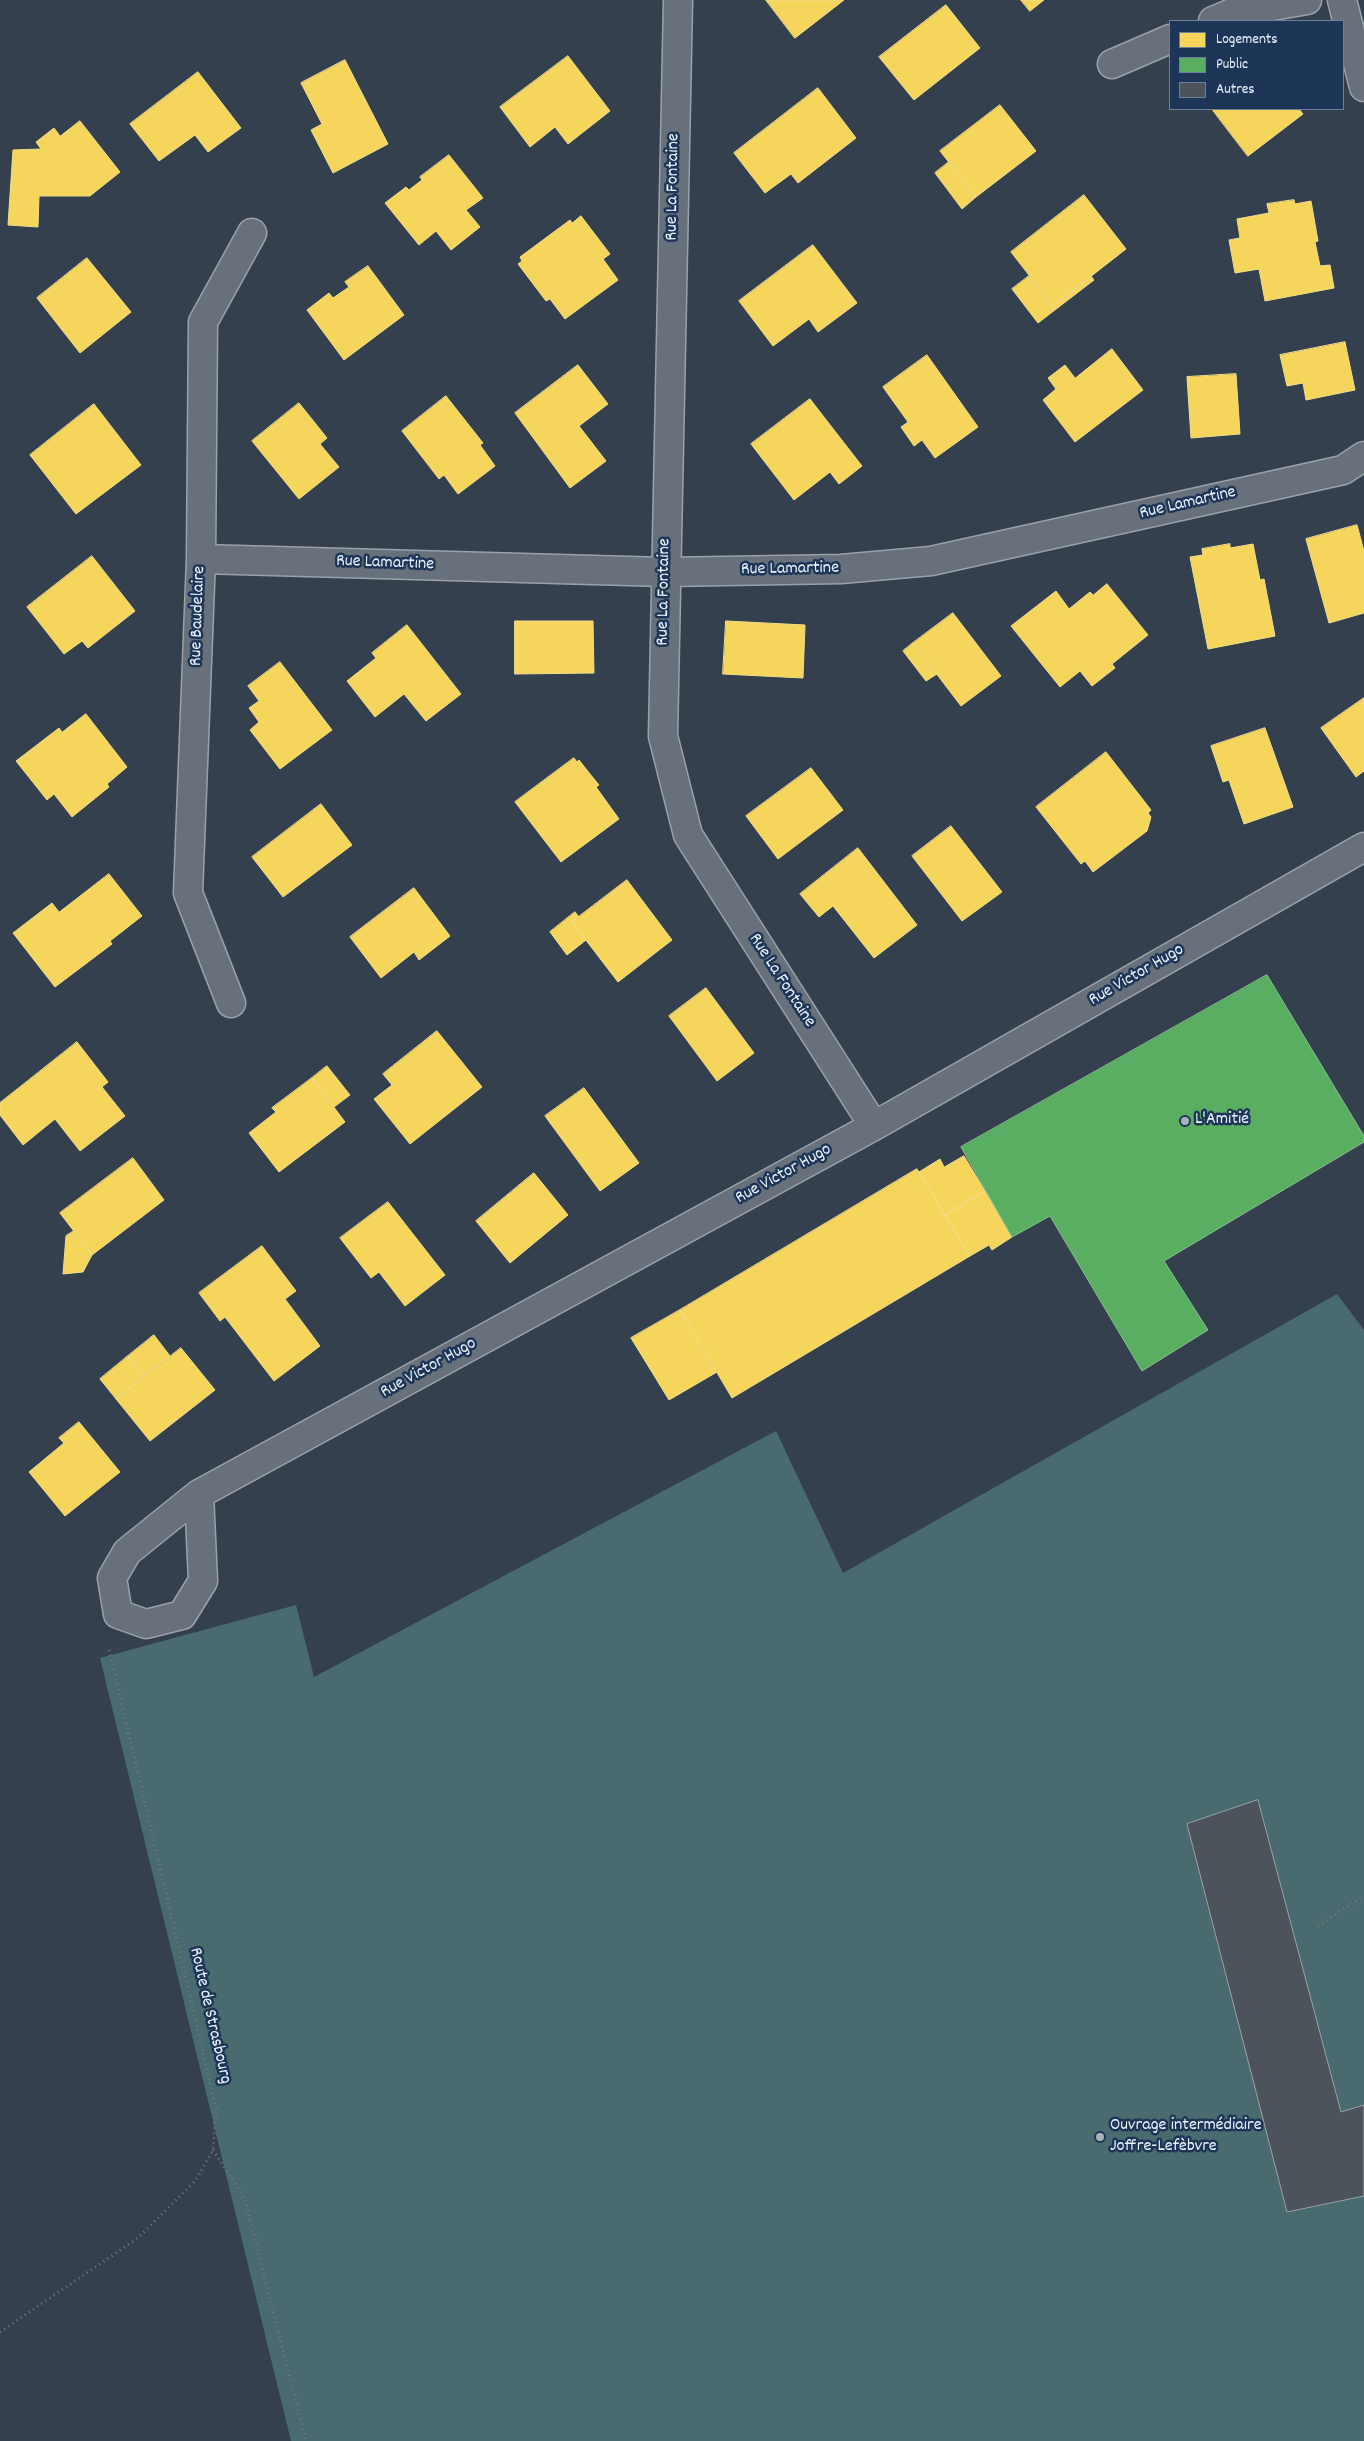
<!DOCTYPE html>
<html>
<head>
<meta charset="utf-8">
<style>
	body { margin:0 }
	#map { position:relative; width:1364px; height:2441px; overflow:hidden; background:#35404f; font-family:Dekko,sans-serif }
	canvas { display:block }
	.legend { position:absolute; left:1169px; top:20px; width:175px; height:90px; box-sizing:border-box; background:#1d3557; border:1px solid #6e8097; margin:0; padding:6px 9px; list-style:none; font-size:15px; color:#e8f1f8 }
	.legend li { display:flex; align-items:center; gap:10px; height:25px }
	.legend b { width:25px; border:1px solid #6e8097 }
</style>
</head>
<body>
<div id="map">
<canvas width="1364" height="2441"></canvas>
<ul class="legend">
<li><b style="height:14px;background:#f6d55c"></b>Logements</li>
<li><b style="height:14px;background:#5aae61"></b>Public</li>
<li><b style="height:14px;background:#4d535b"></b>Autres</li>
</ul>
</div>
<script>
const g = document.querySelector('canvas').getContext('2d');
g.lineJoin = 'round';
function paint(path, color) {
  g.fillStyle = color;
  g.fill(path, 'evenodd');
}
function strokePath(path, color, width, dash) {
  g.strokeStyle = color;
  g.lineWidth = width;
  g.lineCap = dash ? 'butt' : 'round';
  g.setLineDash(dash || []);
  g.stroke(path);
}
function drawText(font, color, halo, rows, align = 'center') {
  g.font = font + ' Dekko,sans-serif';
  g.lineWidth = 5;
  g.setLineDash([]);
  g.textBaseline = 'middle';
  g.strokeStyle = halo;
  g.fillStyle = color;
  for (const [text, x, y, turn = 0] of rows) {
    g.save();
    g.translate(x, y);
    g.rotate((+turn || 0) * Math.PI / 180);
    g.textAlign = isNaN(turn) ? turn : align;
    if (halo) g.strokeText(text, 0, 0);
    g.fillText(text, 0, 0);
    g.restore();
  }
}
const green = new Path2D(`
	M1337 1294 1364 1330V2441H291L100 1658 296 1605 314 1677 776 1431 843 1573Z`);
const homes = new Path2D(`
	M766 0H844L795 38Z
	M1021 0H1044L1030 11Z
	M946 5 980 48 914 100 879 57Z
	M568 56 610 111 568 144 555 127 530 147 500 107Z
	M345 60 388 144 333 173 311 130 322 124 301 83Z
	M198 72 241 128 208 152 195 135 159 161 130 124Z
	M818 88 856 138 798 183 791 174 765 193 734 153Z
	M1000 105 1036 151 976 197 940 151Z
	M1212 109H1299L1303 114 1248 156Z
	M80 121 120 172 90 196H39L38 227 8 225 13 150 41 149 36 142 54 128 60 136Z
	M449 155 483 198 466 210 480 227 451 250 436 231 419 245 385 203 406 187 409 190 422 180 420 177Z
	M949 162 976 197 962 209 935 173Z
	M1084 195 1126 249 1053 306 1011 252Z
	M1294 200 1295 204 1311 201 1318 241 1315 242 1320 266 1330 265 1334 288 1265 301 1259 269 1235 273 1229 240 1240 238 1237 219 1269 213 1267 204Z
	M581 216 610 254 603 259 618 280 565 319 550 299 546 301 518 264 522 261 520 257 570 220 572 223Z
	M813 245 857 303 818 332 809 319 773 346 739 301Z
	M87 258 131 312 80 353 37 298Z
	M368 266 404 315 344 360 307 310 329 293 333 298 349 287 345 282Z
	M1029 276 1053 306 1091 276 1094 280 1038 323 1012 289Z
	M1345 342 1355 390 1306 400 1303 383 1287 386 1280 355Z
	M1112 349 1143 390 1075 442 1043 400 1056 389 1048 378 1065 365 1075 378Z
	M927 355 978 427 935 458 922 440 914 446 901 427 908 422 883 387Z
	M578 365 608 404 579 426 606 461 570 488 515 413Z
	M1236 374 1240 434 1191 438 1187 377Z
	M446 396 483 443 480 445 495 466 458 494 444 475 439 479 402 431Z
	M810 399 862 466 839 484 830 472 794 500 751 444Z
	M299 403 327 438 320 444 339 467 299 499 252 441Z
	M94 404 141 465 76 514 30 455Z
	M1357 525 1364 551V613L1329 623 1306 539Z
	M1230 544V548L1253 544 1260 580 1264 579 1275 636 1208 649 1190 557 1203 555 1202 549Z
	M92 556 135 611 88 648 82 641 64 654 27 607Z
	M1107 584 1148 635 1112 664 1115 668 1092 686 1080 671 1060 687 1011 626 1056 591 1069 609 1090 592 1093 595Z
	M953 613 1001 676 961 706 913 643Z
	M515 621H593L594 673 515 674Z
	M726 621 805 625 803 678 723 674Z
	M407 625 461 694 426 721 404 694 375 717 347 681 376 658 372 653Z
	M913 643 937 674 926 681 903 651Z
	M280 662 332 730 280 769 250 730 259 722 249 708 259 701 248 686Z
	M1364 698V771L1356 777 1321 728Z
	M86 714 127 767 107 784 109 787 72 817 54 794 47 800 16 761 59 728 62 732Z
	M1265 728 1293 807 1244 824 1229 780 1223 782 1211 746Z
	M1106 752 1151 810 1148 813 1151 817 1147 831 1093 872 1085 861 1081 864 1036 807Z
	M574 758 577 762 579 760 590 774 599 785 596 787 619 819 561 862 515 802Z
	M811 768 843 810 778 859 746 816Z
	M321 804 352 845 283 897 252 857Z
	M951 826 1002 892 962 921 912 856Z
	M858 848 917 925 874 958 833 906 819 917 800 894Z
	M109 874 142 916 110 941 112 944 55 987 13 933 52 903 59 912Z
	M627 880 672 940 618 982 572 922Z
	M414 888 450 936 419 960 414 952 381 978 350 937Z
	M575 912 579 917 572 922 586 940 567 955 550 932Z
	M706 988 754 1053 717 1081 669 1016Z
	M437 1031 482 1087 410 1144 374 1099 392 1085 383 1074Z
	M77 1042 108 1082 102 1087 125 1116 80 1151 55 1119 23 1145 0 1115V1103Z
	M327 1066 350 1095 334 1107 312 1078Z
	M312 1078 345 1122 279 1172 249 1133 276 1112 272 1108Z
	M584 1088 639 1163 600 1191 545 1116Z
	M964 1156 985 1191 945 1215 919 1172 940 1159 944 1167Z
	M133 1158 164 1200 92 1255 60 1213Z
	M917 1169 970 1256 732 1398 680 1310Z
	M534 1173 568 1215 510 1263 476 1221Z
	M985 1191 1012 1237 992 1250 989 1245 970 1256 945 1215Z
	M388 1202 445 1275 405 1306 379 1272 371 1278 340 1238Z
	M74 1231 92 1255 83 1272 63 1274 66 1236Z
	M262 1246 296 1291 285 1299 320 1346 274 1381 225 1317 220 1321 199 1293Z
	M680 1310 717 1372 669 1400 631 1338Z
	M154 1335 170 1356 145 1376 128 1356Z
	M181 1348 215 1390 150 1441 116 1399Z
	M128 1356 145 1376 116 1399 100 1379Z
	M79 1422 120 1472 65 1516 29 1472 64 1443 59 1438Z`);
const public = new Path2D(`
	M1267 975 1364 1136V1142L1164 1261 1208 1330 1142 1371 1050 1216 1012 1237 961 1147Z`);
const building = new Path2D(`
	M1258 1800 1341 2112 1364 2105V2196L1287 2212 1187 1824Z`);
const path = new Path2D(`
	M1318 1926 1364 1896
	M213 2150 245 2199 306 2441
	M0 2332 138 2238 196 2180 213 2150 216 2108 109 1649`);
const minor = new Path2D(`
	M678 0 663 736 688 835 874 1126
	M1342 0 1364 87
	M1213 21 1232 13 1307 0
	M1112 64 1170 39
	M201 559 665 572 841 569 931 561 1343 470 1364 456
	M231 1003 188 893 201 559 203 322 252 233
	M199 1494 127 1552 112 1578 118 1614 146 1624 182 1615 203 1581 199 1494 874 1126 1364 847`);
const markers = [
	[1185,1121,5,"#a9b3bd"],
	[1100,2137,5,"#a9b3bd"]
];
const streetNames = [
	["Rue La Fontaine",674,187,-89],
	["Rue Lamartine",1188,504,-13],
	["Rue Lamartine",385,564,2],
	["Rue Lamartine",790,570,-1],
	["Rue La Fontaine",665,592,-89],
	["Rue Baudelaire",199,616,-88],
	["Rue Victor Hugo",1137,976,-30],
	["Rue La Fontaine",781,981,57],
	["Rue Victor Hugo",784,1175,-29],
	["Rue Victor Hugo",429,1369,-29],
	["Route de Strasbourg",209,2016,77]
];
const poiNames = [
	["L'Amitié",1195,1121],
	["Ouvrage intermédiaire",1110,2127],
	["Joffre-Lefèbvre",1110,2148]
];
paint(green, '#496b6f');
paint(homes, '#f6d55c');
strokePath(homes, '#f2dd8b', 1);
paint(public, '#5aae61');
strokePath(public, '#85c28e', 1);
paint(building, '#4d535b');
strokePath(building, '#9aa1a9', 1);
strokePath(minor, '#9aa1a9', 31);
strokePath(path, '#707881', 3, [1, 4]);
strokePath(minor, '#68707b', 28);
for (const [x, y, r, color] of markers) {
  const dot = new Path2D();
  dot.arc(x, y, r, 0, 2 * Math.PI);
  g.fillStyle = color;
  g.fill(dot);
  strokePath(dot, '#1d3557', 2);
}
drawText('18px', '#e8f1f8', '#1d3557', streetNames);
drawText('18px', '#e8f1f8', '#1d3557', poiNames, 'left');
</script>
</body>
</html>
